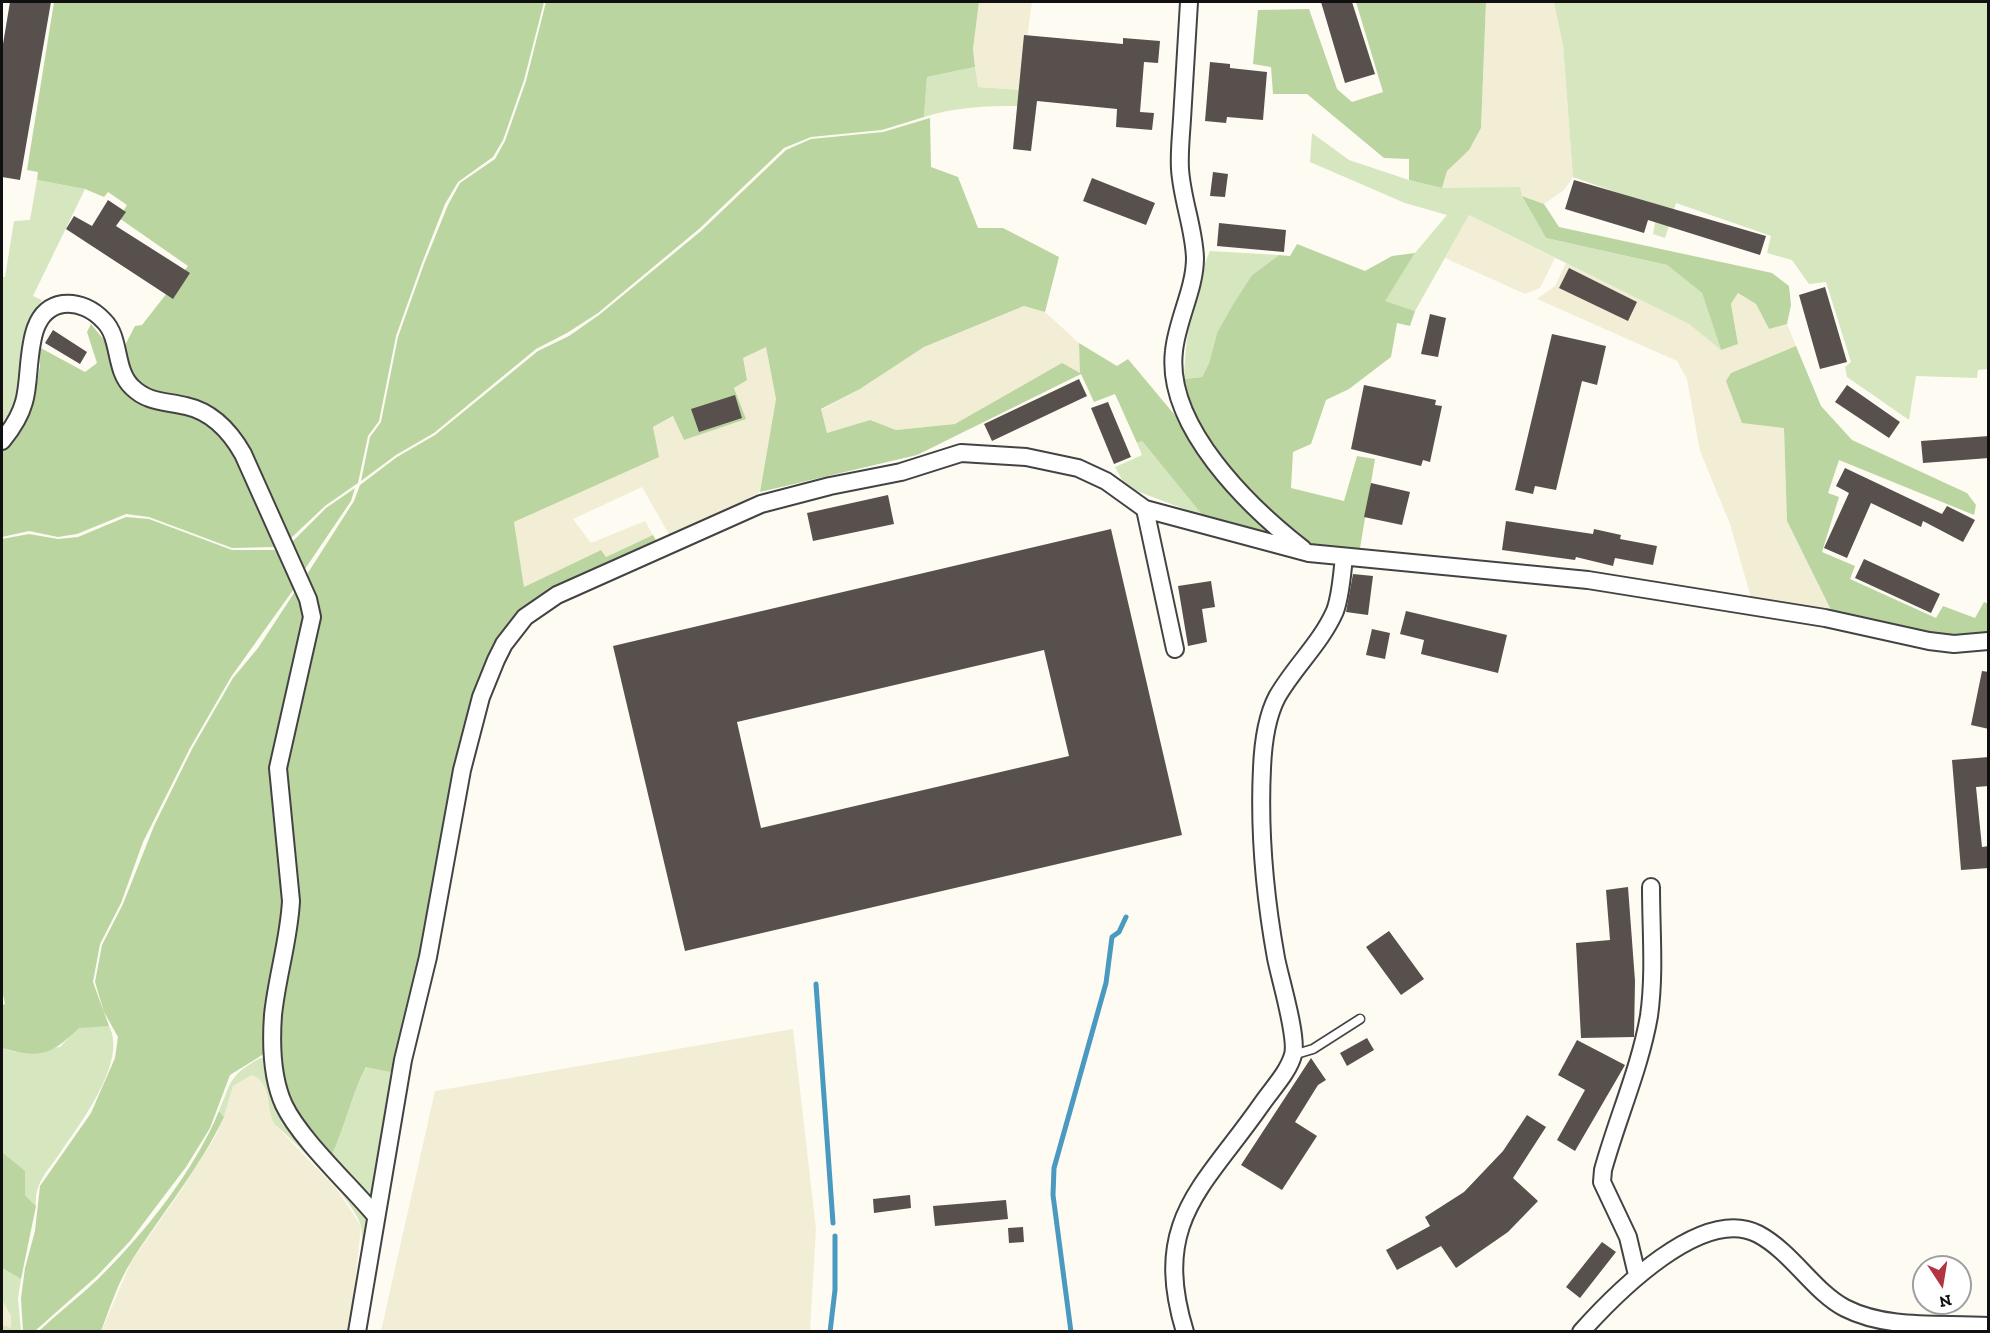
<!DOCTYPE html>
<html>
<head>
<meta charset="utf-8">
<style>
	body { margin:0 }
	#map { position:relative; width:1990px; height:1333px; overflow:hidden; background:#fefbf3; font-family:"Zilla Slab",serif }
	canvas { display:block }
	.frame { position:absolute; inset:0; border:3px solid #101010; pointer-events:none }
	.north { position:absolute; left:1912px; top:1255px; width:60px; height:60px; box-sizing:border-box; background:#fff; border:2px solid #9f9f9f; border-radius:50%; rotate:168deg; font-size:16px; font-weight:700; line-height:24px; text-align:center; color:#101010 }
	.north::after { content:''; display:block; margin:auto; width:21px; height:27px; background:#b33441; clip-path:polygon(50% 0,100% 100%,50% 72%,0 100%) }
</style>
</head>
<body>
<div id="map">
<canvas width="1990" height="1333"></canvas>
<div class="frame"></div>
<div class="north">N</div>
</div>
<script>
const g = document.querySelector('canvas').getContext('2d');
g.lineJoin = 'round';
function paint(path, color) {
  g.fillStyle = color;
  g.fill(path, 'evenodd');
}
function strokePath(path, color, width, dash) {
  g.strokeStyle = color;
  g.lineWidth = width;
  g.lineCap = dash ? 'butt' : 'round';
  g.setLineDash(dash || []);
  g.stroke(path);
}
const farmland = new Path2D(`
	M979 2H1032L1020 90 977 87 973 49Z
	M1486 2H1554L1557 7 1563 45 1573 177 1564 190 1544 204 1522 196 1442 188 1447 171 1468 150 1481 128Z
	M1469 215 1555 258 1540 288 1525 294 1445 258Z
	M1566 263 1689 324 1721 350 1738 343 1731 304 1738 293 1756 304 1769 329 1787 324 1796 346 1731 373 1784 428 1787 521 1833 614 1752 601 1730 524 1700 451 1687 379 1677 361 1537 299 1555 286Z
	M1024 306 1045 312 1079 343 1081 374 955 424 896 430 869 420 827 434 821 410 860 389 924 347Z
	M766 346 776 399 760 492 702 523 670 536 642 487 573 519 591 543 645 521 653 535 606 557 601 550 524 587 514 522 658 457 653 427 674 416 684 440 745 419 734 387 743 358Z
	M793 1029 816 1229 810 1331H381L435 1091Z
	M252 1075 258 1076 264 1085 275 1125 336 1188 361 1226 353 1304 347 1331 101 1332 131 1262 182 1189 215 1137 224 1117 233 1086Z
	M2 1300 11 1316V1329L2 1325Z`);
const green = new Path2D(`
	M1554 2H1988V369L1978 370 1977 378 1916 376 1909 420 1847 377 1845 367 1851 362 1826 282 1809 284 1792 260 1767 253 1771 236 1676 203 1665 238 1653 234 1658 207 1573 177 1563 45Z
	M975 67 978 87 1020 90 1018 106C987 106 954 107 924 117L927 77Z
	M1312 133 1349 160 1409 180 1442 188 1520 187 1522 196 1546 238 1667 265 1702 293 1721 350 1689 324 1469 215 1415 311 1384 301 1415 253 1447 215 1405 203 1310 162Z
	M37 180 85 189 33 296 42 300 29 324 15 410 2 431V277H5L14 221 30 220Z
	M1210 251 1279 255 1252 275 1217 333 1209 363 1202 377 1184 379C1186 334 1192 293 1210 251Z
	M1142 441 1203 516 1126 487 1115 467 1142 455 1137 443Z
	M89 1026H109C128 1061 80 1124 60 1153 48 1171 34 1183 36 1206L25 1195 2 1154V1048L15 1052 60 1047 78 1028Z
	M260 1058H266L330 1173 369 1221 352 1331H347C353 1305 365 1252 361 1226 357 1204 294 1140 275 1125 266 1111 272 1081 252 1075L233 1086 224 1117 219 1111C232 1080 229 1076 260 1058Z
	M367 1066 396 1073 376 1201 369 1200 331 1157C345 1127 351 1095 367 1066Z
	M2 1268 21 1279 18 1298 21 1331H2V1325L11 1328V1316L2 1300Z`);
const forest = new Path2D(`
	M54 2H544L524 80 503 140 493 157 458 182 445 204 422 263 396 336 379 421 368 436 358 483 325 506 289 540 240 436 133 382 123 349 135 326 142 325 188 266 119 218 127 205 108 192 104 197 85 189 37 180 38 172 27 170Z
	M546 2H979L973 49 975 67 927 77 924 117 882 130 811 137 784 148 699 229 598 313 567 333 536 349 434 433 396 455 361 481 370 437 381 422 398 337 424 264 448 205 460 183 495 159 505 141 526 81Z
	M1356 2H1486L1481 128 1469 150 1447 171 1442 188 1409 180V159L1384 158 1307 94H1273L1271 67 1253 64 1258 10 1309 9 1337 89 1352 102 1383 92Z
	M930 118 931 167 958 177 978 228H1003L1059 257 1045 312 1024 306 924 347 860 389 821 409 827 433 870 420 896 430 955 424 1062 363 1080 373 1079 343 1117 366 1128 359 1280 541 1203 516 1142 441 1137 443 1115 394 1094 402 1081 374 917 455 760 492 776 399 766 347 743 358 747 380 734 388 746 419 684 440 673 416 653 427 659 457 514 522 524 587 601 550 606 557 653 535 657 542 535 601 518 612 506 629 433 896 396 1073 366 1067C351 1096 345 1127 331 1157L289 1103 278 1055 284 983V768L317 618 304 579 354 501 360 485 397 457 435 435 538 351 569 336 599 315 701 231 786 150 811 139 883 132Z
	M1522 196 1544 204 1559 227 1772 273 1789 286 1791 305 1787 324 1769 329 1756 304 1738 293 1731 304 1738 344 1721 350 1702 293 1667 265 1546 238Z
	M1297 244 1365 271 1392 256 1415 253 1385 301 1415 311 1410 326 1397 323 1391 357 1349 389 1326 400 1311 444 1293 452 1291 488 1344 501 1357 456 1375 459 1359 554 1310 548 1222 467 1192 409 1184 379 1202 377 1209 363 1217 333 1234 303 1252 275 1279 255 1290 256Z
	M91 324 108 345 117 379 198 417 228 439 276 547 232 548 149 517 126 514 77 534 58 537 29 531 2 537V450L34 400 40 366 39 347 85 372 97 363 87 332Z
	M1796 346 1821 406 1852 440 1967 493 1976 505 1974 515 1839 460 1828 493 1839 497 1822 552 1855 566 1850 579 1936 618 1943 606 1975 618 1984 602 1988 604V636L1954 639 1833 614 1787 521 1784 428 1742 423 1726 381 1731 373Z
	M355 488 351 501 303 572 291 543 326 508Z
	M126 517 149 519 232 550H277L296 586 231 677 190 748 143 842 121 903 100 944 93 982 109 1026 79 1028C51 1055 41 1059 2 1048V1005L5 1004 2 990V539L29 534 58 539 78 537Z
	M296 590 305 613 279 725 286 902 267 1052 230 1075 210 1128 186 1167 130 1241 97 1276 35 1331 23 1332 21 1298 25 1268 35 1231 40 1186 91 1113 115 1058 118 1037 104 1012 95 982 102 945 123 904 154 826 192 749 233 678 258 648Z
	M219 1111 224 1117C199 1169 163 1212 132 1260 118 1282 110 1308 101 1331H39C58 1313 79 1297 98 1279 144 1234 195 1170 219 1111Z
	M3 1153 25 1171V1195L36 1206 21 1279 2 1268Z`);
const stream = new Path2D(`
	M816 984 833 1223
	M830 1332 835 1290V1236
	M1071 1332 1053 1195 1054 1168 1106 983 1112 937 1119 932 1126 917`);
const building = new Path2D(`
	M10 2H51L20 180 2 177V50Z
	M1321 2H1352L1375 74 1345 83Z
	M1024 35 1123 44V38L1160 41 1158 63 1144 62 1140 112 1154 113 1152 130 1116 127 1117 109 1037 101 1031 151 1013 149Z
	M1210 62 1230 64V68L1267 72 1263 120 1227 117 1226 123 1205 121Z
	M1213 172 1228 174 1225 197 1210 196Z
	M1092 178 1155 203 1146 225 1083 201Z
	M1574 180 1766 236 1760 255 1648 220 1644 233 1565 209Z
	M108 200 126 212 116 226 190 273 173 299 66 229 74 216 92 226Z
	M1219 223 1286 230 1284 252 1217 246Z
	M1569 268 1637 302 1628 321 1559 288Z
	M1825 287 1847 362 1820 369 1799 295Z
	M1430 314 1446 318 1438 357 1421 354Z
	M53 330 87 352 80 364 45 343Z
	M1552 334 1606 346 1597 385 1582 381 1556 490 1535 486 1533 494 1515 490Z
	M1079 379 1087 396 992 441 984 424Z
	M1364 385 1436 400 1435 405 1442 406 1430 462 1423 460 1421 466 1351 449Z
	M1847 385 1900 422 1889 438 1835 402Z
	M735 395 742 418 699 432 691 409Z
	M1108 402 1131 457 1114 464 1091 408Z
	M1989 436V458L1923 463 1921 441Z
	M1845 468 1942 514 1947 506 1975 520 1963 542 1923 521 1921 527 1871 503 1847 558 1824 548 1849 493 1836 486Z
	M1371 483 1410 492 1402 525 1364 517Z
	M888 495 894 524 813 541 807 513Z
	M1506 521 1593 534 1594 529 1621 535 1620 539 1657 546 1653 565 1615 558 1613 566 1576 557 1575 560 1502 550Z
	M1111 529 1182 835 685 951 613 646ZM1044 650 1069 756 761 828 737 722Z
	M1864 559 1940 594 1931 613 1855 578Z
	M1353 574 1373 576 1368 615 1346 612Z
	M1211 581 1215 607 1202 609 1207 642 1188 646 1178 586Z
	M1406 611 1507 635 1498 673 1421 654 1424 640 1400 634Z
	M1372 629 1390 633 1385 659 1366 655Z
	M1982 671 1989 672V729L1971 725Z
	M1989 757V786L1976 787 1982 847 1989 846V868L1961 870 1952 760Z
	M1628 887 1635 981 1634 1037 1581 1038 1576 943 1610 940 1606 890Z
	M1389 931 1424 979 1401 995 1366 947Z
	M1367 1038 1374 1050 1347 1066 1340 1053Z
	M1577 1040 1625 1065 1575 1151 1557 1140 1585 1090 1558 1075Z
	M1311 1058 1326 1080 1318 1085 1295 1122 1317 1136 1282 1190 1241 1165Z
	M1527 1115 1546 1127 1513 1178 1538 1201 1508 1232 1456 1268 1441 1246 1397 1270 1386 1250 1430 1226 1425 1217 1464 1192 1503 1151Z
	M910 1195 911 1208 874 1213 873 1199Z
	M1006 1200 1008 1219 935 1226 933 1206Z
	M1023 1227 1024 1242 1009 1243 1008 1228Z
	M1602 1242 1616 1252 1580 1298 1566 1287Z`);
const lane = new Path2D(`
	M1293 1055 1313 1049 1360 1019`);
const street = new Path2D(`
	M1189 2C1187 41 1184 80 1182 119 1181 136 1179 153 1180 169 1182 200 1194 228 1195 258 1195 289 1177 320 1174 351 1165 426 1249 507 1303 549
	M2 441C11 430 20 417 24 402 33 373 22 310 63 304 79 302 94 310 104 321 121 338 114 370 132 387 148 403 166 401 186 406 213 412 230 431 243 454L308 599 312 617 278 768 291 901C289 940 277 976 273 1015 271 1043 272 1079 284 1105 300 1139 350 1185 375 1215
	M1145 509 1175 649
	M1637 1275 1628 1237 1602 1182 1603 1170C1617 1119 1640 1068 1649 1016 1655 974 1651 930 1651 887
	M357 1332 403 1060 428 957 462 770 481 697 496 660 504 644 525 617 557 595 761 504 830 486 901 472 961 453 1026 457 1078 468 1106 481 1145 509 1309 553 1588 580 1825 618 1929 641 1954 644 1988 641
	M1185 1332C1151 1221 1203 1188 1261 1105 1271 1090 1288 1073 1293 1055 1298 1037 1280 979 1276 958 1265 897 1259 829 1262 768 1263 744 1266 718 1277 697 1294 667 1321 643 1335 611 1341 595 1342 574 1344 557
	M1581 1332C1615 1294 1702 1205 1758 1234 1792 1252 1814 1292 1845 1308 1888 1330 1941 1323 1988 1326`);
paint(farmland, '#f2eed5');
paint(green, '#d6e6bf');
paint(forest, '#bbd5a0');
strokePath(stream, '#4a99c1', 5);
paint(building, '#57504d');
strokePath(lane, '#434343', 11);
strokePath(street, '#434343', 20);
strokePath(lane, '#fff', 8);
strokePath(street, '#fff', 16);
</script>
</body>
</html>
